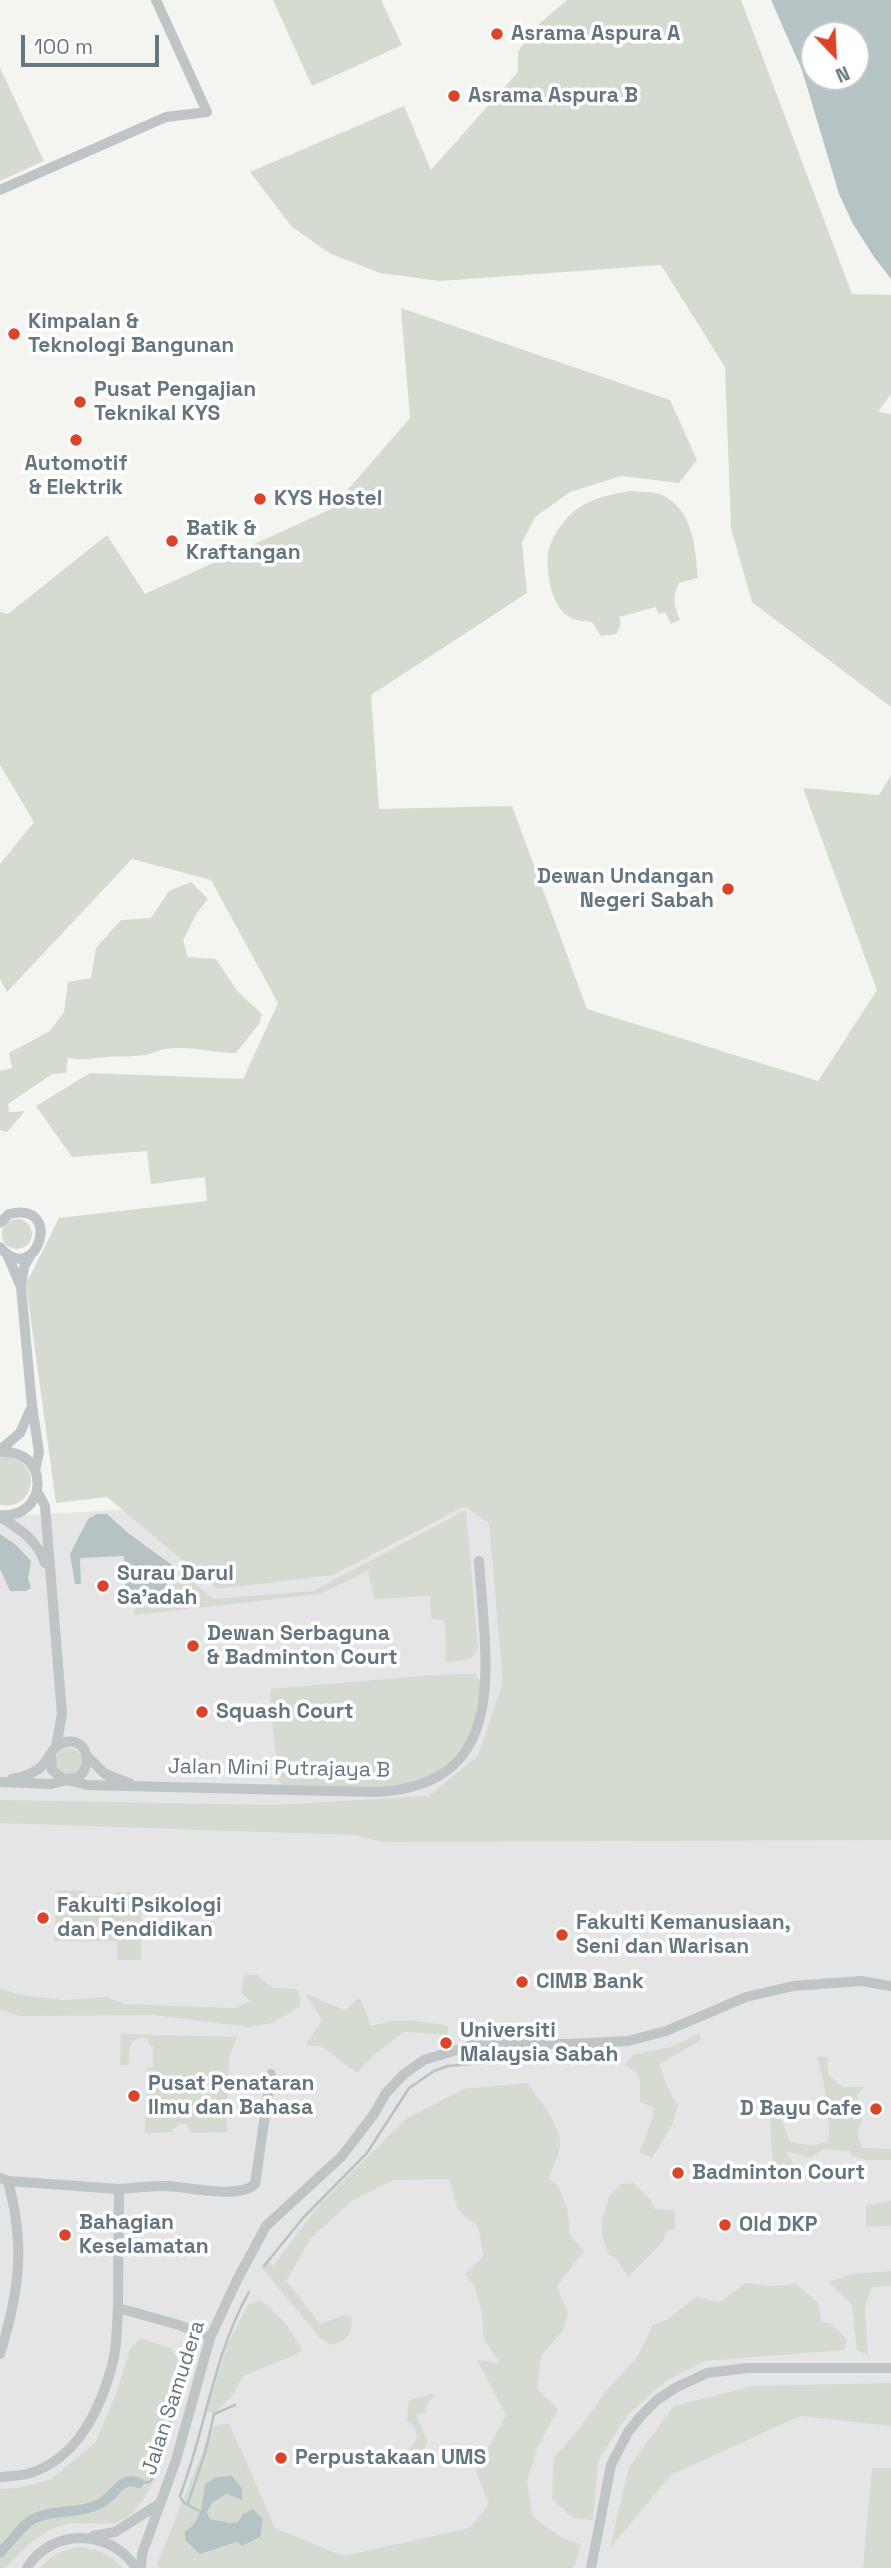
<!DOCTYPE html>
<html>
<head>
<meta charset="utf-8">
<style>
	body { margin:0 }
	#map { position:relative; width:891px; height:2568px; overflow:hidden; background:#f4f4f0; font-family:"Space Grotesk",sans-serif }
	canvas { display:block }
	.north { position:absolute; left:800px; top:21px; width:70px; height:70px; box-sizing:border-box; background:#fff; border:2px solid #c1c8cc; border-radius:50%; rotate:157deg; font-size:19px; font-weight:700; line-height:28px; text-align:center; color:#647680 }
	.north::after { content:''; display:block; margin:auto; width:24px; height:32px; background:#da452a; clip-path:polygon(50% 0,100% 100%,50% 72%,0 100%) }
	.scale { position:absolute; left:21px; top:35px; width:138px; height:32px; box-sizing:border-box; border:4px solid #647680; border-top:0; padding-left:9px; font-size:21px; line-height:24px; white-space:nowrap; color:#647680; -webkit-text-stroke:5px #fff; paint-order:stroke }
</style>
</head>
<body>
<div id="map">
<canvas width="891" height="2568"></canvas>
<div class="north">N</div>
<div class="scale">100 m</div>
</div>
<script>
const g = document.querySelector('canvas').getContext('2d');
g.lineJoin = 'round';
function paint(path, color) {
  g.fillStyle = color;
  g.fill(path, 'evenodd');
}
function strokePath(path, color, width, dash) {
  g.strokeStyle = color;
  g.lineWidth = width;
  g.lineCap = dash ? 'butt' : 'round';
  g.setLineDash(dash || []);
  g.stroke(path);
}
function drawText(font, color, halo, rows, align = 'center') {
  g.font = font + ' "Space Grotesk",sans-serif';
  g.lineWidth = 7;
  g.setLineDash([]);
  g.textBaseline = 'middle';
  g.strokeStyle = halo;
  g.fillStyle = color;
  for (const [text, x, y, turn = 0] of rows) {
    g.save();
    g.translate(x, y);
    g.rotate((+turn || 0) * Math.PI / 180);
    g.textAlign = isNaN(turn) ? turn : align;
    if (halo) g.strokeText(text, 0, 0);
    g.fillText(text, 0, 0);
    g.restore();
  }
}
const built = new Path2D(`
	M891 1463V2568H0V1517Z`);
const green = new Path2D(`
	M273 0H381L402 45 312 86Z
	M567 0H741L852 294 891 295V394L878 412 891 414V707L752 602 731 528 725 367 661 265 440 281 380 273 331 254 292 227 250 172 404 106 431 170 518 72V52L532 30Z
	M0 68 44 161 0 181Z
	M401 308 670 400 697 460 679 483 621 476 570 492 535 517 522 543 527 593 371 695 379 809 512 806 587 1009 818 1081 877 990 803 788 879 795 891 775V1840L384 1842 353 1835 0 1823V1800L274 1805 429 1796 478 1756 503 1683 489 1523 465 1506 333 1575 217 1589 107 1497 56 1503 26 1284 59 1218 207 1201 205 1177 151 1184 147 1151 72 1157 36 1106 90 1073 243 1079 278 1003 211 880 132 859 7 992 0 979V864L34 822 0 765V612L8 614 107 535 145 594 331 509 410 418Z
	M629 491C639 492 654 491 662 495 694 510 695 548 698 578L679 583C672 598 674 605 680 620L671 624 665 612 658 614 656 607 619 617 621 624 616 634 601 636 592 622C586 621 576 621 571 618 551 608 546 573 548 553 550 540 563 520 573 512 590 498 609 495 629 491Z
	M191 882 208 899 197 913 183 940 188 957 216 959 238 992 262 1014 259 1024 236 1053C212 1053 190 1045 165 1049 158 1050 152 1054 144 1055 132 1057 118 1056 106 1057 89 1058 86 1061 68 1058L66 1073 52 1074 8 1104 9 1112 25 1111 7 1132 0 1130V1071L12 1068 9 1053 50 1031 64 1012 68 982 91 978 96 948 121 920 151 918 169 891Z
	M2 1234a15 15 0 1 1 30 0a15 15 0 1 1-30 0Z
	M4 1456C43 1459 38 1511 0 1505V1458Z
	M466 1510 478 1649 471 1659 446 1662 445 1621 431 1619 430 1596 375 1599 368 1571 320 1594 134 1615 136 1607 165 1597 180 1571 213 1599 313 1591Z
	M475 1674 481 1683C478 1697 477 1712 473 1725 462 1758 427 1786 393 1789 359 1793 320 1788 285 1787L279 1782 270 1705 271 1689 432 1675Z
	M56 1761a13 13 0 1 1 26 0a13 13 0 1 1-26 0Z
	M57 1890 83 1891V1896H114V1892L142 1893 141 1960H117V1941H54Z
	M244 1975H257L273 1988 296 1989 301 1998 299 2007 272 2023 249 2027 154 2015 21 2016 0 2010V1988L20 1995 65 2000 107 1997 124 2004 235 2008 250 2001 242 1993Z
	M306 1994 344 2010 360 1998 371 2026C397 2017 421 2021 448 2026V2035L404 2032 376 2053 357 2073 321 2046 306 2045 322 2020Z
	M700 2033V2041L659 2064 667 2086 678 2106 672 2125 652 2158 640 2152 653 2116V2107L640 2102V2082L636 2072 625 2065 632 2055 672 2047Z
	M121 2034 237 2037 229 2056 227 2132 192 2133 186 2124H180L173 2129V2132L145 2133 147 2069 153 2067V2046L148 2044V2038C128 2034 129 2050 129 2065H120Z
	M817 2057H829L827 2063 829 2076 843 2087H864L857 2095 862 2121 857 2132 862 2148 891 2149V2160H867L852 2156 850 2151 823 2149 810 2158 786 2151 797 2170V2182H786L773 2172 770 2110 777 2108 789 2141 812 2146 828 2141C831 2108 825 2088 817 2057Z
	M527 2083C539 2100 557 2119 560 2141 561 2153 553 2167 548 2178L558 2186 568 2211 570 2235 584 2251 557 2286 568 2314 562 2332 541 2355 537 2389 558 2409 537 2448 527 2482 533 2517 562 2538 581 2544 575 2565 572 2568H160L157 2564 213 2426 229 2423 275 2528 343 2556 470 2528 489 2504 476 2472 506 2415 477 2360 500 2363 484 2339 482 2312 474 2285 465 2274 484 2256 478 2227 458 2210 449 2179 393 2180 353 2200 310 2239 287 2280 284 2278 320 2324 344 2315 351 2317C353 2333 348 2341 332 2345L321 2339 261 2267 268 2261 273 2266 319 2205 407 2118 464 2089ZM205 2485 242 2499 227 2494 213 2502 207 2512 210 2520 230 2523 239 2522 243 2514 237 2542 217 2549 185 2531C201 2524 203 2500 205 2485Z
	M633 2183 651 2201 655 2209 675 2210V2229L666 2231 663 2242 628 2277 616 2258 608 2254C604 2242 600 2231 602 2219 604 2211 608 2205 609 2196L621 2184Z
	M891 2201V2226L866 2227V2205Z
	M891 2271V2286L871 2287 865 2308 868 2355 857 2350 852 2304 828 2282 852 2274Z
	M745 2283 775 2286 796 2284 819 2304 821 2321 831 2324 847 2339 844 2350 705 2361 667 2380 628 2414 598 2461 593 2520 573 2518 552 2499 554 2457 579 2429 607 2390 637 2357 653 2325 668 2319 696 2297 720 2302Z
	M260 2299 286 2324 302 2349 297 2354 243 2376 232 2396 214 2413 206 2411 228 2343 248 2305Z
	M140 2338 171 2348 185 2373C174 2413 159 2513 114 2523 102 2525 88 2522 76 2523 43 2525 28 2547 6 2568H0V2489L17 2488 50 2480 95 2443 116 2394 130 2349Z
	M891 2383V2426L800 2416 671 2475 610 2548 629 2467 674 2406 753 2386Z
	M430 2394 435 2395 427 2404 426 2413 416 2415 428 2442 424 2450 419 2452 409 2449 417 2438 415 2428 407 2421 409 2400Z
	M872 2468H891V2568H863Z
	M79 2547C98 2549 110 2554 123 2568H40C51 2555 63 2551 79 2547Z`);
const water = new Path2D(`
	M771 0H891V279L874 257 853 224 839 194 802 70ZM814 35H856V77H814Z
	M97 1514H107L128 1533 172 1565 174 1572 161 1594 132 1603 126 1599 124 1556 80 1558 81 1584H75L70 1554 88 1519Z
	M0 1534 16 1545 31 1561 28 1579 31 1588 26 1591H10L0 1569Z
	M232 2476 242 2489V2500L227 2494 213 2502 207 2512 210 2519 230 2523 238 2522 243 2514 253 2509 263 2519 260 2537 242 2546 237 2542 200 2554 185 2540V2531C201 2524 203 2500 205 2484L217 2477Z`);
const stream = new Path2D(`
	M264 2266 303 2218 367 2153 409 2088 434 2071 448 2066 493 2062
	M139 2483 150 2482 158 2468 182 2375
	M188 2503 205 2453 214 2414 235 2405
	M199 2511 183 2502 180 2496C206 2428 213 2356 249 2292`);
const canal = new Path2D(`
	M0 2553C10 2543 18 2530 30 2521 52 2507 83 2516 104 2501 117 2493 121 2476 139 2483`);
const minor = new Path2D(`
	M0 190 166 117 207 112 156 0
	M0 1223 9 1214C66 1200 35 1290 0 1247
	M7 1254 21 1287
	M31 1254 24 1267 21 1287 32 1406 39 1452 35 1471
	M0 1450 20 1433 32 1406
	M0 1452C50 1448 50 1519 0 1515
	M37 1491 45 1506 62 1714 56 1747
	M0 1517C20 1529 37 1540 45 1563
	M88 1757 105 1774 129 1783
	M12 1779C23 1777 34 1774 42 1766 49 1758 53 1745 65 1742 88 1737 94 1767 77 1778L63 1779 52 1770 51 1753
	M0 1782 51 1784 68 1780 86 1785 373 1792C514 1788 485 1661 479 1561
	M0 2178 8 2181C12 2197 16 2213 17 2230 22 2270 12 2316 0 2354
	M8 2181 119 2189 118 2308
	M119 2189C134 2188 149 2186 164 2186 187 2186 238 2200 255 2184L271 2074
	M0 2477C9 2476 19 2476 27 2474 79 2460 103 2404 114 2357 117 2341 117 2324 118 2308L179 2325 210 2338
	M93 2536 115 2532 159 2504
	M27 2568C52 2527 111 2529 136 2568
	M141 2568 142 2554 176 2460 210 2338 237 2280 266 2226 342 2156 374 2114 386 2093 404 2074 424 2060 479 2043 570 2044 628 2041 666 2031 746 1997 793 1986 861 1981 891 1986
	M591 2568 611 2465 628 2432 641 2416 657 2400 675 2388 707 2373 747 2368H891`);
const markers = [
	[497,34,7,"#da452a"],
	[454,96,7,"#da452a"],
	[14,334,7,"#da452a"],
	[80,402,7,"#da452a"],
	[76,440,7,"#da452a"],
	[260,499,7,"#da452a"],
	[172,541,7,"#da452a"],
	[728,889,7,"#da452a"],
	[103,1586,7,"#da452a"],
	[193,1646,7,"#da452a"],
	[202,1712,7,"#da452a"],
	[43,1918,7,"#da452a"],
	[562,1935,7,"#da452a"],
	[522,1982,7,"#da452a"],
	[446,2043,7,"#da452a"],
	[134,2096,7,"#da452a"],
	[876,2109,7,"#da452a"],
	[678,2173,7,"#da452a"],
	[725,2225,7,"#da452a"],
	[65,2235,7,"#da452a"],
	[281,2458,7,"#da452a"]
];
const poiNames = [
	["Asrama Aspura A",511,34],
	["Asrama Aspura B",468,96],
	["Kimpalan &",28,322],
	["Teknologi Bangunan",28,346],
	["Pusat Pengajian",94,390],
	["Teknikal KYS",94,414],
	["Automotif",76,464,"center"],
	["& Elektrik",76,488,"center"],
	["KYS Hostel",274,499],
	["Batik &",186,529],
	["Kraftangan",186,553],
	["Dewan Undangan",714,877,"right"],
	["Negeri Sabah",714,901,"right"],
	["Surau Darul",117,1574],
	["Sa'adah",117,1598],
	["Dewan Serbaguna",207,1634],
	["& Badminton Court",207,1658],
	["Squash Court",216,1712],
	["Fakulti Psikologi",57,1906],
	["dan Pendidikan",57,1930],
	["Fakulti Kemanusiaan,",576,1923],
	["Seni dan Warisan",576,1947],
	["CIMB Bank",536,1982],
	["Universiti",460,2031],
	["Malaysia Sabah",460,2055],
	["Pusat Penataran",148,2084],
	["Ilmu dan Bahasa",148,2108],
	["D Bayu Cafe",862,2109,"right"],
	["Badminton Court",692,2173],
	["Bahagian",79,2223],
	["Keselamatan",79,2247],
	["Old DKP",739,2225],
	["Perpustakaan UMS",295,2458]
];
const streetNames = [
	["Jalan Mini Putrajaya B",279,1769,1],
	["Jalan Samudera",174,2398,-72]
];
paint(built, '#e4e5e4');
paint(green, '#d6dbd1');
paint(water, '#b6c3c5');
strokePath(stream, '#b6c3c5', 2.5);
strokePath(canal, '#b6c3c5', 10);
strokePath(minor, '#bfc4c6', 10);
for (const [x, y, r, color] of markers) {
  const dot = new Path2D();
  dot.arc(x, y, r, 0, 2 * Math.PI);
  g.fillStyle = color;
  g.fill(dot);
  strokePath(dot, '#fff', 2.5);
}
drawText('bold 21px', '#647680', '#fff', poiNames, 'left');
drawText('21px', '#647680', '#fff', streetNames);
</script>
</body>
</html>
